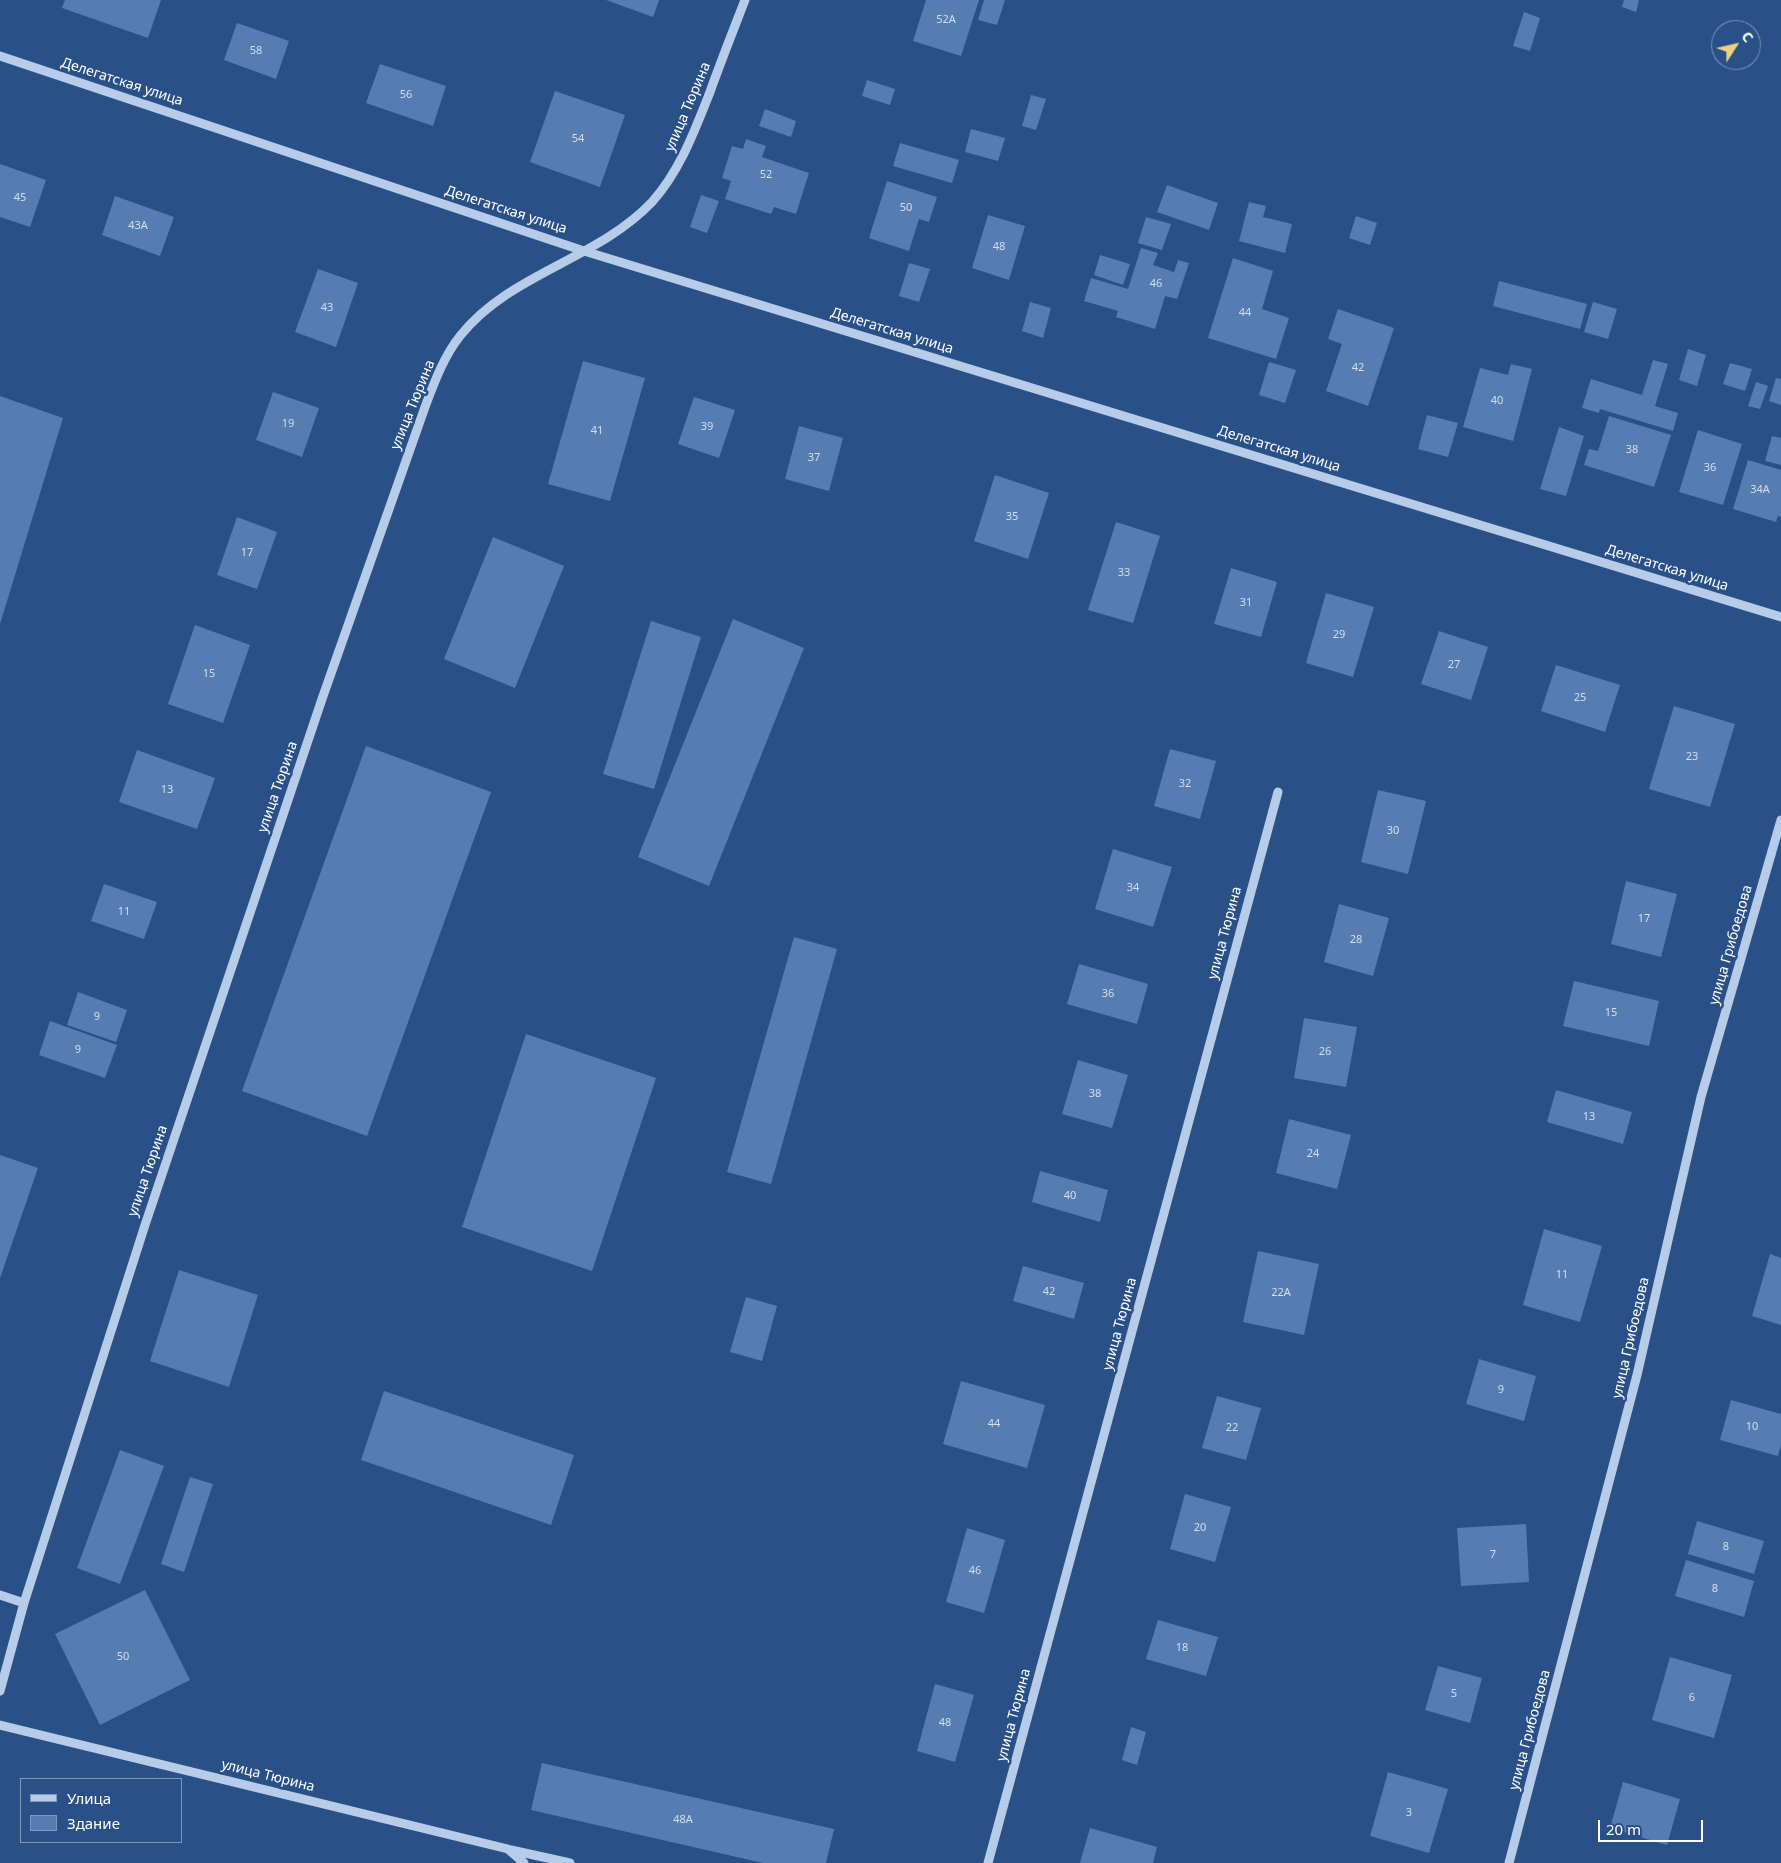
<!DOCTYPE html>
<html>
<head>
<meta charset="utf-8">
<style>
	body { margin:0 }
	#map { position:relative; width:1781px; height:1863px; overflow:hidden; background:#295188; font-family:"Noto Sans",sans-serif }
	canvas { display:block }
	.legend { position:absolute; left:20px; top:1778px; width:162px; height:65px; box-sizing:border-box; background:#295188; border:1px solid #7f97b8; margin:0; padding:6px 9px; list-style:none; font-size:15px; color:#fff }
	.legend li { display:flex; align-items:center; gap:10px; height:25px }
	.legend b { width:25px; border:1px solid #7f97b8 }
	.north { position:absolute; left:1711px; top:20px; width:50px; height:50px; box-sizing:border-box; background:#295188; border:1px solid #7f97b8; border-radius:50%; rotate:55deg; font-size:14px; font-weight:700; line-height:20px; text-align:center; color:#fff }
	.north::after { content:''; display:block; margin:auto; width:18px; height:22px; background:#efd07d; clip-path:polygon(50% 0,100% 100%,50% 72%,0 100%) }
	.scale { position:absolute; left:1598px; top:1820px; width:105px; height:22px; box-sizing:border-box; border:2px solid #fff; border-top:0; padding-left:6px; font-size:15px; line-height:18px; white-space:nowrap; color:#fff; -webkit-text-stroke:4px #295188; paint-order:stroke }
</style>
</head>
<body>
<div id="map">
<canvas width="1781" height="1863"></canvas>
<ul class="legend">
<li><b style="height:6px;background:#b6cce8"></b>Улица</li>
<li><b style="height:14px;background:#567db1"></b>Здание</li>
</ul>
<div class="north">С</div>
<div class="scale">20 m</div>
</div>
<script>
const g = document.querySelector('canvas').getContext('2d');
g.lineJoin = 'round';
function paint(path, color) {
  g.fillStyle = color;
  g.fill(path, 'evenodd');
}
function strokePath(path, color, width, dash) {
  g.strokeStyle = color;
  g.lineWidth = width;
  g.lineCap = dash ? 'butt' : 'round';
  g.setLineDash(dash || []);
  g.stroke(path);
}
function drawText(font, color, halo, rows, align = 'center') {
  g.font = font + ' "Noto Sans",sans-serif';
  g.lineWidth = 5;
  g.setLineDash([]);
  g.textBaseline = 'middle';
  g.strokeStyle = halo;
  g.fillStyle = color;
  for (const [text, x, y, turn = 0] of rows) {
    g.save();
    g.translate(x, y);
    g.rotate((+turn || 0) * Math.PI / 180);
    g.textAlign = isNaN(turn) ? turn : align;
    if (halo) g.strokeText(text, 0, 0);
    g.fillText(text, 0, 0);
    g.restore();
  }
}
const building = new Path2D(`
	M65 0H161L148 38 62 8Z
	M606 0H659L653 17Z
	M926 0H979L961 56 913 41Z
	M984 0H1005L997 25 978 20Z
	M1624 0H1639L1636 12 1622 7Z
	M1524 12 1540 18 1530 51 1513 46Z
	M237 23 289 41 276 79 224 60Z
	M380 64 446 86 433 126 366 103Z
	M867 80 895 89 890 105 862 96Z
	M555 91 625 115 600 187 530 162Z
	M1031 95 1046 99 1036 130 1022 126Z
	M765 109 796 121 791 137 759 126Z
	M971 129 1005 138 998 161 965 152Z
	M746 139 766 146 762 157 809 173 796 214 774 207 771 214 725 199 731 181 722 178 732 146 743 149Z
	M900 143 959 160 952 183 893 166Z
	M0 164 46 180 30 227 0 217Z
	M887 181 937 197 929 222 919 219 909 251 869 238Z
	M1167 185 1218 203 1209 230 1157 212Z
	M701 195 719 201 707 233 690 227Z
	M115 196 174 217 160 256 102 235Z
	M1249 202 1266 206 1263 217 1292 224 1285 253 1239 241Z
	M988 215 1025 226 1009 280 972 268Z
	M1356 216 1377 223 1370 245 1349 238Z
	M1146 217 1171 224 1162 250 1138 243Z
	M1141 248 1158 253 1153 265 1174 272 1178 260 1189 263 1177 299 1165 296 1155 329 1116 317 1118 311 1084 301 1091 278 1128 289Z
	M1100 255 1130 264 1123 285 1094 275Z
	M1233 258 1273 271 1262 309 1289 318 1276 359 1208 338Z
	M909 263 930 269 919 302 899 296Z
	M318 269 358 283 336 347 295 332Z
	M1499 281 1587 304 1580 329 1493 306Z
	M1030 302 1051 308 1043 338 1022 331Z
	M1593 302 1617 309 1608 339 1584 332Z
	M1338 309 1394 328 1368 406 1326 391 1342 344 1328 339Z
	M1688 349 1706 355 1697 386 1679 380Z
	M1653 360 1668 364 1655 406 1678 413 1673 431 1600 409 1599 413 1582 408 1591 379 1642 395Z
	M583 361 645 378 610 501 548 484Z
	M1269 362 1296 370 1285 403 1259 395Z
	M1730 363 1752 369 1745 391 1723 384Z
	M1511 364 1532 369 1513 441 1463 427 1480 368 1508 375Z
	M1776 378 1781 379V405L1769 401Z
	M1756 382 1768 386 1760 409 1748 406Z
	M273 392 319 408 302 457 256 440Z
	M0 396 63 418 0 624Z
	M694 397 735 410 719 458 678 444Z
	M1427 415 1458 423 1448 457 1418 449Z
	M1609 416 1671 435 1654 487 1584 465 1589 449 1598 451Z
	M799 426 843 438 829 491 785 479Z
	M1559 427 1584 436 1566 496 1540 489Z
	M1698 430 1742 444 1723 505 1679 492Z
	M1772 436 1781 438V465L1765 461Z
	M1748 460 1781 470V517L1778 516 1776 522 1733 509Z
	M995 475 1049 493 1028 559 974 541Z
	M237 517 277 532 257 589 217 575Z
	M1116 522 1160 536 1133 623 1088 610Z
	M493 537 564 566 515 688 444 659Z
	M1231 568 1277 582 1261 637 1214 624Z
	M1326 593 1374 607 1353 677 1306 663Z
	M733 619 804 648 709 886 638 857Z
	M651 621 701 637 654 789 603 774Z
	M195 625 250 645 223 723 168 704Z
	M1439 631 1488 647 1471 700 1421 684Z
	M1556 665 1620 685 1605 732 1541 711Z
	M1674 706 1735 724 1710 807 1649 789Z
	M366 746 491 792 367 1136 242 1091Z
	M1170 749 1216 761 1200 819 1154 806Z
	M137 750 215 778 197 829 119 802Z
	M1378 790 1426 801 1408 874 1361 862Z
	M1113 849 1172 867 1153 927 1095 909Z
	M1626 881 1677 894 1661 957 1611 944Z
	M104 884 157 902 144 939 91 921Z
	M1339 904 1389 918 1373 976 1324 962Z
	M794 937 837 949 771 1184 727 1172Z
	M1079 964 1148 984 1137 1024 1067 1004Z
	M1574 981 1659 1001 1649 1046 1563 1026Z
	M78 992 127 1010 116 1042 67 1025Z
	M1304 1018 1357 1027 1346 1087 1294 1078Z
	M50 1021 117 1045 105 1078 39 1055Z
	M526 1034 656 1078 592 1271 462 1227Z
	M1078 1060 1128 1075 1112 1128 1062 1114Z
	M1556 1090 1632 1112 1623 1144 1547 1122Z
	M1289 1119 1351 1135 1337 1189 1276 1173Z
	M0 1155 38 1168 0 1278Z
	M1040 1171 1108 1190 1100 1222 1032 1202Z
	M1544 1229 1602 1246 1580 1322 1523 1305Z
	M1258 1251 1319 1264 1304 1335 1243 1322Z
	M1770 1254 1781 1258V1325L1752 1316Z
	M1023 1266 1084 1283 1074 1319 1013 1301Z
	M179 1270 258 1295 229 1387 150 1361Z
	M746 1297 777 1306 762 1361 730 1352Z
	M1479 1359 1536 1376 1524 1421 1466 1404Z
	M961 1381 1045 1405 1027 1468 943 1444Z
	M384 1391 574 1455 551 1525 361 1460Z
	M1217 1396 1261 1408 1246 1460 1202 1448Z
	M1731 1400 1781 1414V1445L1778 1456 1720 1440Z
	M120 1450 164 1466 120 1584 77 1568Z
	M190 1477 213 1484 184 1572 161 1564Z
	M1185 1494 1231 1507 1215 1562 1170 1549Z
	M1697 1521 1764 1541 1754 1574 1688 1554Z
	M1526 1524 1529 1582 1461 1586 1457 1528Z
	M967 1528 1005 1540 984 1613 946 1602Z
	M1686 1560 1754 1581 1744 1617 1675 1596Z
	M145 1590 190 1680 100 1725 55 1634Z
	M1158 1620 1218 1637 1206 1676 1146 1659Z
	M1670 1657 1732 1675 1714 1738 1652 1720Z
	M1438 1666 1482 1678 1470 1723 1425 1710Z
	M935 1684 974 1695 955 1762 917 1751Z
	M1131 1727 1146 1732 1137 1765 1122 1760Z
	M542 1763 834 1829 826 1863H763L531 1810Z
	M1388 1772 1448 1789 1429 1853 1370 1836Z
	M1623 1782 1680 1799 1667 1845 1610 1828Z
	M1090 1828 1157 1847 1153 1863H1080Z`);
const minor = new Path2D(`
	M0 56 584 251 1781 617
	M0 1595 24 1603
	M0 1691 24 1603 145 1225 322 699 425 407C434 383 444 356 460 336 510 273 597 260 652 202 680 171 695 130 710 92 721 61 733 31 745 0
	M0 1725 508 1849 524 1863
	M511 1850 570 1863
	M988 1863 1278 792
	M1509 1863 1637 1375 1701 1097 1781 820`);
const numberNames = [
	["52А",946,20],
	["58",256,51],
	["56",406,95],
	["54",578,139],
	["52",766,175],
	["45",20,198],
	["50",906,208],
	["43А",138,226],
	["48",999,247],
	["46",1156,284],
	["43",327,308],
	["44",1245,313],
	["42",1358,368],
	["40",1497,401],
	["19",288,424],
	["39",707,427],
	["41",597,431],
	["38",1632,450],
	["37",814,458],
	["36",1710,468],
	["34А",1760,490],
	["35",1012,517],
	["17",247,553],
	["33",1124,573],
	["31",1246,603],
	["29",1339,635],
	["27",1454,665],
	["15",209,674],
	["25",1580,698],
	["23",1692,757],
	["32",1185,784],
	["13",167,790],
	["30",1393,831],
	["34",1133,888],
	["11",124,912],
	["17",1644,919],
	["28",1356,940],
	["36",1108,994],
	["15",1611,1013],
	["9",97,1017],
	["9",78,1050],
	["26",1325,1052],
	["38",1095,1094],
	["13",1589,1117],
	["24",1313,1154],
	["40",1070,1196],
	["11",1562,1275],
	["42",1049,1292],
	["22А",1281,1293],
	["9",1501,1390],
	["44",994,1424],
	["10",1752,1427],
	["22",1232,1428],
	["20",1200,1528],
	["8",1726,1547],
	["7",1493,1555],
	["46",975,1571],
	["8",1715,1589],
	["18",1182,1648],
	["50",123,1657],
	["5",1454,1694],
	["6",1692,1698],
	["48",945,1723],
	["3",1409,1813],
	["48А",683,1820]
];
const streetNames = [
	["Делегатская улица",122,82,18],
	["улица Тюрина",688,107,-67],
	["Делегатская улица",506,210,18],
	["Делегатская улица",892,331,17],
	["улица Тюрина",413,405,-68],
	["Делегатская улица",1279,449,17],
	["Делегатская улица",1667,568,17],
	["улица Тюрина",278,787,-71],
	["улица Тюрина",1225,933,-75],
	["улица Грибоедова",1731,945,-74],
	["улица Тюрина",148,1171,-71],
	["улица Тюрина",1120,1324,-75],
	["улица Грибоедова",1631,1338,-77],
	["улица Тюрина",1014,1715,-75],
	["улица Грибоедова",1530,1730,-75],
	["улица Тюрина",268,1776,14]
];
paint(building, '#567db1');
strokePath(minor, '#b6cce8', 9);
drawText('11px', '#d5deec', null, numberNames);
drawText('14px', '#fff', '#295188', streetNames);
</script>
</body>
</html>
